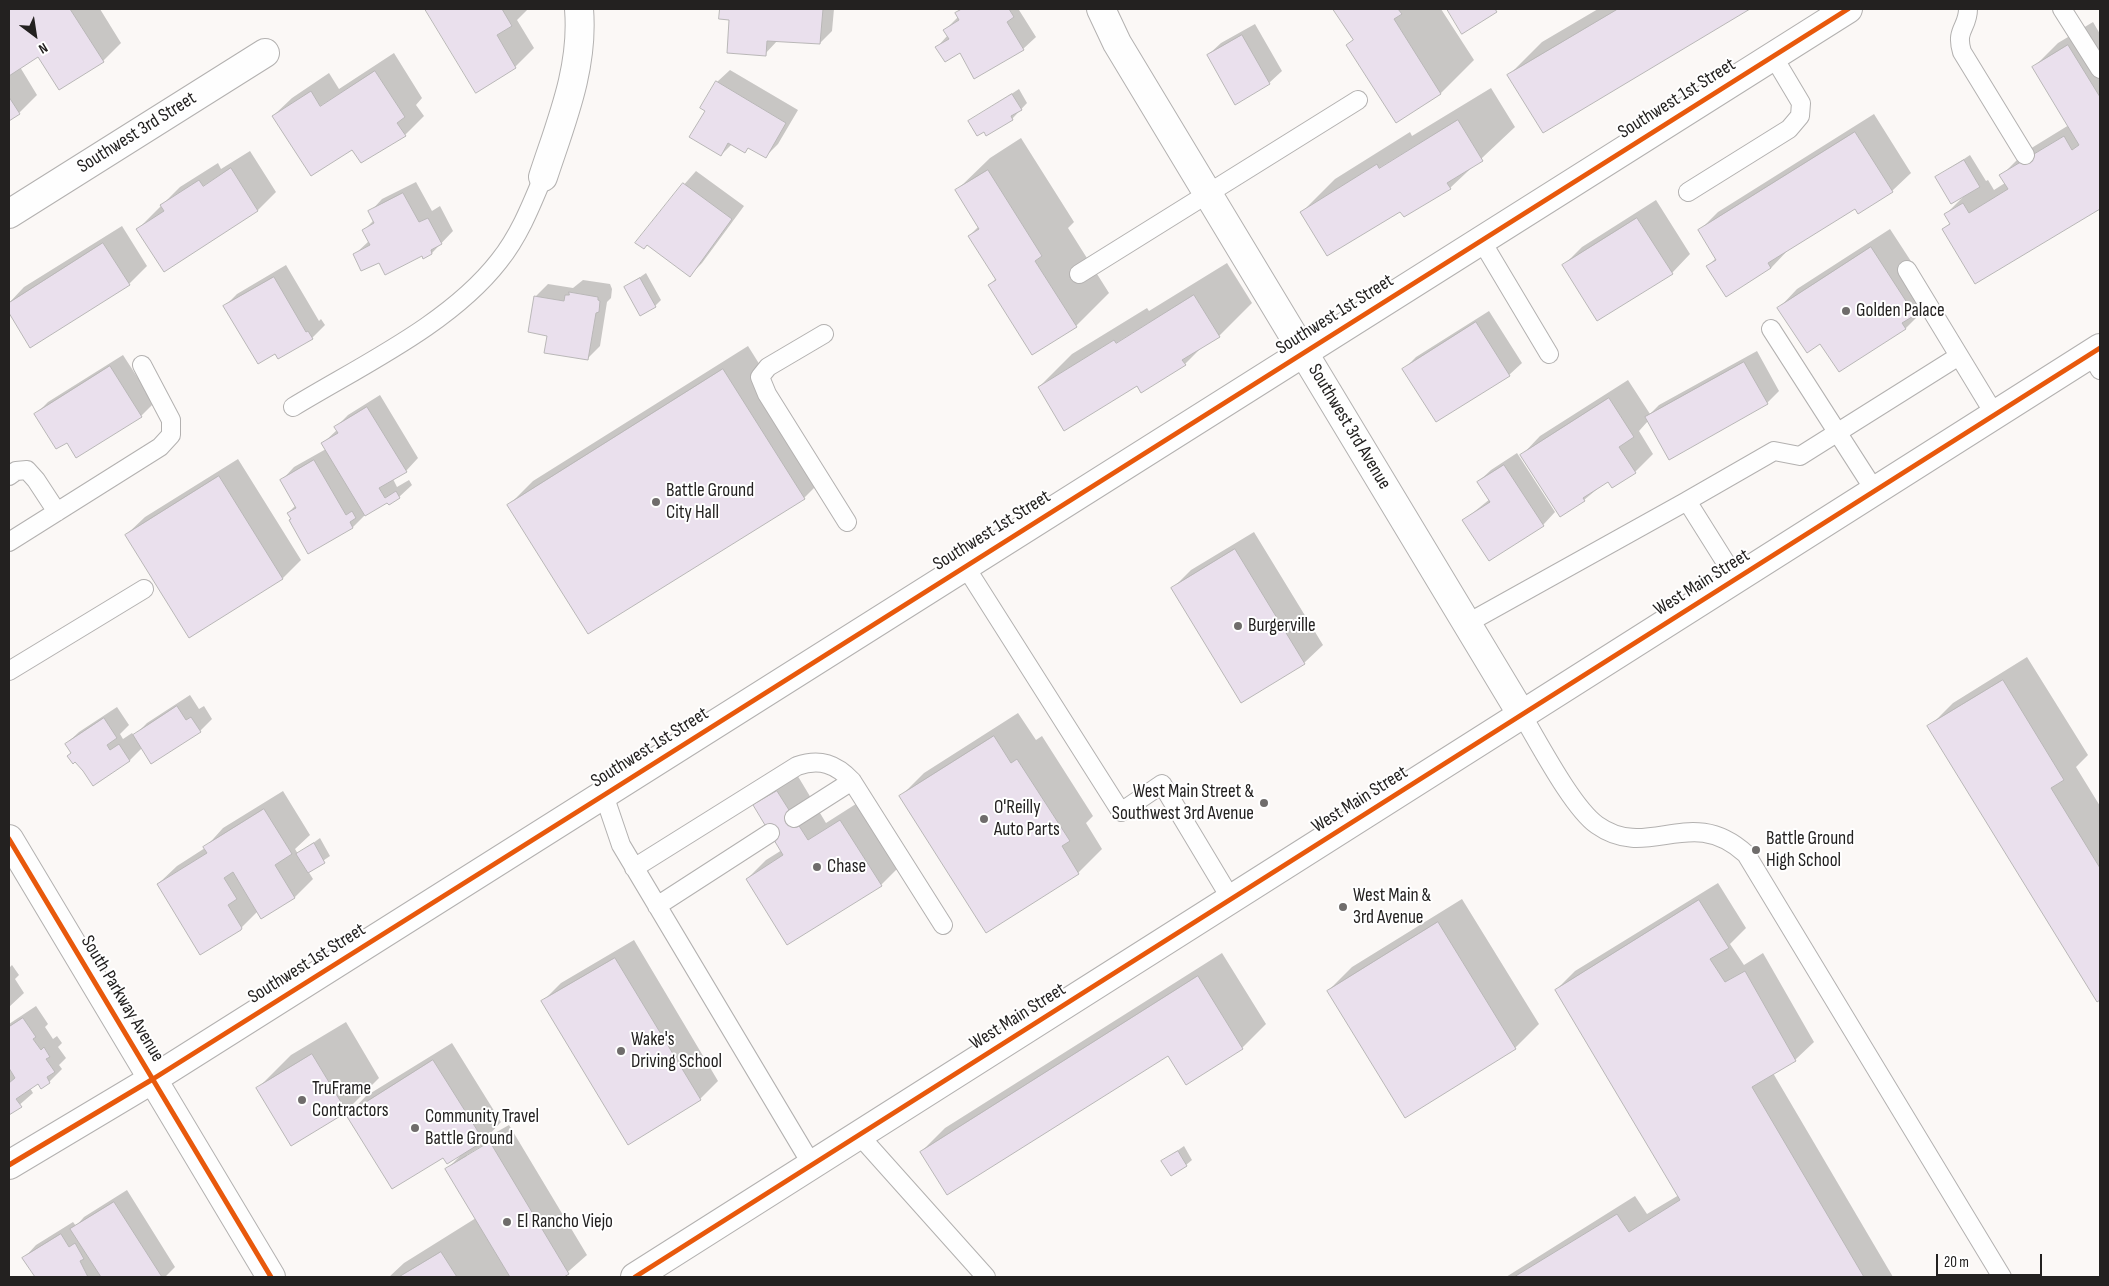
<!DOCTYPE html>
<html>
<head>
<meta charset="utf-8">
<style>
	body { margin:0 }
	#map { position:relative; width:2109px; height:1286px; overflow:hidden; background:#fbf8f6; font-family:"Sofia Sans Condensed",sans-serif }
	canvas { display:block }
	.frame { position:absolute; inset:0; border:10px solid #232120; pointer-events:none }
	.north { position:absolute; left:10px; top:10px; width:50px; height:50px; -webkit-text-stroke:4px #fff; paint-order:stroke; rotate:149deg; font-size:14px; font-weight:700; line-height:20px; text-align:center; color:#232120 }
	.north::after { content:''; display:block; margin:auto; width:18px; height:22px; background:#232120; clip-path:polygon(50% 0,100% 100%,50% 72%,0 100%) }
	.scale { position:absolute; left:1936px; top:1254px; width:106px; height:22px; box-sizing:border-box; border:2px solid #232120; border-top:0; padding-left:6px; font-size:15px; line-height:18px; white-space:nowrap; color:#232120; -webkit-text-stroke:4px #fff; paint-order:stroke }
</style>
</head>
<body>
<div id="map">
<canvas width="2109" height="1286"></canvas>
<div class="frame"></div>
<div class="north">N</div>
<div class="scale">20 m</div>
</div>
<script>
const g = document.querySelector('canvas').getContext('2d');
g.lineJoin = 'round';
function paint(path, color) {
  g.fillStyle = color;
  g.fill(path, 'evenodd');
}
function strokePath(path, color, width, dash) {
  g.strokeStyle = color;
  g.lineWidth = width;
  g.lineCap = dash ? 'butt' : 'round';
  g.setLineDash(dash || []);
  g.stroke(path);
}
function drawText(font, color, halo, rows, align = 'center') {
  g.font = font + ' "Sofia Sans Condensed",sans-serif';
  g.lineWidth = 4;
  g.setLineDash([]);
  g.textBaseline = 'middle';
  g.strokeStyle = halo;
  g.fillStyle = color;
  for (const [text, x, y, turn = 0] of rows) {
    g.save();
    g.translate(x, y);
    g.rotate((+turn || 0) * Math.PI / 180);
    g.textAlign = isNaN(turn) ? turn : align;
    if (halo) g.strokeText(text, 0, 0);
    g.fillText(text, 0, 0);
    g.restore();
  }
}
const shadow = new Path2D(`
	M9 9H100L121 43 103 61 39 56 20 67 37 95 19 113 9 119Z
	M426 9H528L517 20 534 48 515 67 476 91Z
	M721 9H834L832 31 820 43 778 40 765 54 731 19 720 18Z
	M961 9H1021L1019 10 1036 37 1023 49 960 52 937 47 948 35 945 30 958 17 956 13Z
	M1335 9H1441L1474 60 1441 93 1396 121 1354 39Z
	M1448 9H1498L1462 32Z
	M1598 9H1747L1543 132 1509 75 1542 42Z
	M2093 22 2100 34V207L1976 283 1943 230 1951 222 1946 214 1965 195 1937 177 1970 155 1986 181 1988 180 1994 190 2005 183 2001 176 2025 152 2069 125 2034 67 2058 43Z
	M1255 24 1282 71 1269 83 1208 55 1221 43Z
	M394 53 422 98 416 105 424 116 405 135 361 161 353 148 273 116 292 98 329 73 339 89Z
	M730 70 798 110 778 144 765 157 749 147 745 151 732 144 721 155 707 111 717 82Z
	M1491 88 1515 127 1450 188 1405 216 1401 210 1302 212 1335 179 1410 132 1412 136Z
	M1019 89 1027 103 1012 119 984 130 970 121Z
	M1874 114 1911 173 1892 191 1855 207 1789 249 1771 268 1708 266 1716 258 1700 230 1718 212Z
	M1021 138 1074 222 1068 228 1109 293 1076 326 990 285 996 278 969 236 979 226 957 190 990 158Z
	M250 151 276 192 258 210 164 270 138 229 180 187 218 163 221 169Z
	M696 171 744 206 702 263 690 275 647 244 637 242 660 212Z
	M416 182 432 211 440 206 453 231 432 253 380 261 354 255 369 241 364 230 374 220 370 212 382 199Z
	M1656 200 1690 254 1672 273 1564 265 1582 247Z
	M122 226 147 266 129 284 31 346 9 310V303L24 287Z
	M1890 229 1933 295 1922 306 1924 310 1906 328 1839 371 1821 343 1779 308 1797 289Z
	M1227 263 1252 303 1219 336 1204 345 1185 364 1137 385 1039 387 1072 354 1147 308 1149 311Z
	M286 265 319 321 321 319 325 325 312 338 275 352 225 306 237 294Z
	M646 273 661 300 655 306 626 287Z
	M583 280 610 284 612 289 611 298 607 302 600 346 588 358 548 335 536 296 548 284 573 288Z
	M1489 311 1522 363 1509 375 1404 369 1416 357Z
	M748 346 828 474 804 498 509 505 533 481Z
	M1757 351 1779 391 1767 403 1648 421 1639 431 1653 454 1635 472 1608 480 1584 500 1522 455 1540 436 1628 380 1650 414 1659 405Z
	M123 355 154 403 141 416 76 456 67 441 36 414 48 402Z
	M380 395 418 458 406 471 393 479 397 487 409 480 412 485 399 497 388 501 365 515 353 527 309 552 288 513 296 505 282 480 294 467 326 449 322 444 337 430 336 427 348 415Z
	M1517 453 1555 512 1543 525 1464 520 1490 499 1478 482 1491 470Z
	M238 459 301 560 283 578 126 535 145 517Z
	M1254 532 1323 645 1304 663 1173 588 1191 570Z
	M2027 657 2088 755 2076 767 2100 806V998L2098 1000 1929 727 1953 703Z
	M190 695 199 709 204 706 212 719 200 731 142 748 130 760 72 753 66 744 79 732 117 707 129 725 120 734 123 739 132 733 134 736 147 723Z
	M1018 713 1036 740 1042 736 1093 816 1086 823 1102 849 1078 873 986 931 900 797 924 773Z
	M796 773 826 823 859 802 899 867 881 885 747 879 766 860 782 850 755 806 773 787Z
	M283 791 310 835 295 849 298 854 320 838 330 856 308 871 313 879 295 897 262 917 258 911 240 929 158 884 177 866 205 848 223 828Z
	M1718 883 1746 928 1730 944 1744 965 1763 953 1814 1042 1795 1060 1773 1073 1893 1277H1506L1635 1196 1647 1214 1679 1195 1556 990 1575 971Z
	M1462 899 1539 1024 1515 1048 1406 1116 1328 991 1352 967Z
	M634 940 718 1081 700 1099 543 1001 561 983Z
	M1222 953 1266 1024 1242 1048 1186 1083 1168 1054 921 1152 945 1128Z
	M12 965 19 975 15 979 24 993 9 1007V968Z
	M36 1006 48 1024 45 1027 53 1039 57 1036 62 1043 58 1047 66 1058 59 1065 62 1069 49 1082H38L30 1088 33 1093 9 1114V1071L11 1070 9 1066V1024Z
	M346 1022 379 1078 346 1111 291 1144 258 1088 291 1055Z
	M452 1043 501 1122 486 1138 509 1125 587 1255 562 1277H389L404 1263 476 1218 447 1169 461 1155 443 1156 348 1115 366 1096ZM495 1138 496 1140 467 1158V1155Z
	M1184 1146 1192 1160 1186 1165 1163 1161Z
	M127 1190 175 1267 165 1277H36L24 1258 36 1245 73 1222 76 1226 84 1217Z`);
const building = new Path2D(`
	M9 9H70L104 62 59 90 38 57 9 76Z
	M425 9H502L512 26 497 35 516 68 476 93Z
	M720 9H823L820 44 767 41 766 56 727 53 729 20 719 19Z
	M962 9H1009L1014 17 1007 22 1024 50 974 79 960 53 945 62 935 47 949 39 943 30 959 20 955 13Z
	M1333 9H1398L1402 14 1394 19 1441 94 1396 123 1346 45 1353 40Z
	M1447 9H1495L1497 12 1462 34Z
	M1618 9H1750L1543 133 1507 75Z
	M1242 35 1270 84 1235 105 1207 55Z
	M2068 45 2100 97V209L1975 284 1942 229 1950 224 1944 214 1963 203 1969 213 2008 189 1999 175 2064 136 2072 150 2079 145 2032 67Z
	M375 71 405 117 397 123 406 136 361 163 352 150 311 176 272 116 311 91 320 106Z
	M716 81 786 123 766 158 748 148 745 153 728 143 721 156 689 137 705 111 700 108Z
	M1012 94 1022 110 1011 116 1013 120 986 136 984 132 977 136 968 121Z
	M9 97 20 114 9 121Z
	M1458 120 1483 161 1447 183 1451 189 1404 217 1400 212 1327 256 1300 212 1377 164 1379 168Z
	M1855 132 1893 192 1858 214 1855 209 1768 263 1771 268 1726 297 1706 266 1716 260 1698 230Z
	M1964 160 1980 187 1951 204 1935 177Z
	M231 168 258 211 164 272 136 229 164 211 160 205 199 180 203 186Z
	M988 170 1042 256 1035 261 1077 327 1032 355 988 285 996 280 968 236 979 229 955 190Z
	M683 183 732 219 690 277 647 245 644 249 635 243Z
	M403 193 419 222 428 218 442 244 431 250 432 254 423 259 422 256 385 275 379 263 361 271 353 254 370 245 362 230 374 223 368 211Z
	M1637 218 1673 274 1597 321 1562 265Z
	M103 243 130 285 30 348 9 313V303Z
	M1871 247 1915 315 1902 323 1906 329 1839 372 1820 344 1807 353 1777 308Z
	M274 277 306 332 308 331 313 339 278 359 275 354 258 364 223 306Z
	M640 278 656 307 640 316 624 287Z
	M569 292 598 297V300L600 301 599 312 596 313 588 360 544 353 547 336 528 332 534 296 564 301 565 295H569Z
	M1194 295 1220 337 1182 360 1186 365 1141 393 1137 386 1064 431 1038 387 1114 340 1116 343Z
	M1476 322 1510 376 1436 422 1402 369Z
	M1744 362 1768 404 1669 460 1645 417Z
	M110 366 142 417 76 458 67 443 56 449 34 414Z
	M723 369 805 499 588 634 507 505Z
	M1609 398 1634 437 1619 447 1636 473 1612 488 1608 482 1583 498 1585 501 1560 517 1520 455Z
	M367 407 407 472 379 488 385 498 396 491 400 498 389 505 387 503 365 516 321 443 338 433 334 427Z
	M314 460 346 515 352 511 356 518 350 522 353 528 308 554 289 520 291 519 287 513 296 508 280 480Z
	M1504 465 1544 526 1489 561 1462 520 1490 502 1477 482Z
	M219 476 283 579 189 638 125 535Z
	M1235 549 1305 664 1241 703 1171 588Z
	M2003 680 2064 780 2051 788 2100 868V1000L2097 1002 1927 726Z
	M177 706 186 720 191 717 201 732 151 764 133 735Z
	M104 718 117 738 107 745 110 750 119 744 130 761 93 786 83 771 75 762 73 764 67 756 71 753 65 744Z
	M994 736 1011 763 1017 759 1070 841 1062 846 1079 874 986 933 899 796Z
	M777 791 808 840 840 820 882 886 787 945 746 879 783 855 753 805Z
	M264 809 292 854 275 865 295 898 261 919 233 872 224 878 237 899 228 905 242 928 241 930 200 955 157 884 207 853 203 847Z
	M314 843 325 863 308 873 296 854Z
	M1699 900 1729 948 1710 959 1725 982 1745 971 1796 1061 1752 1087 1864 1277H1514L1617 1214 1629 1232 1680 1200 1555 990Z
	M1438 922 1516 1049 1405 1118 1327 991Z
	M615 958 701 1100 628 1145 541 1001Z
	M1198 976 1243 1049 1186 1085 1168 1056 947 1195 920 1152Z
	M23 1018 36 1037 33 1039 41 1050 44 1047 50 1057 46 1059 55 1072 47 1077 50 1083 41 1089 38 1084 16 1099 22 1107 9 1115V1083L15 1078 9 1068V1027Z
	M312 1054 347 1112 291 1146 256 1088Z
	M433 1060 484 1141 447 1164 443 1158 392 1189 346 1115Z
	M490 1142 569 1274 564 1277H510L445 1169Z
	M1178 1151 1187 1166 1171 1176 1161 1161Z
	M114 1202 162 1277H101L70 1229Z
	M61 1234 69 1247 75 1243 84 1259 80 1261 88 1277H35L22 1258Z
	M441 1252 457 1277H399Z`);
const service = new Path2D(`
	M1968 9C1968 28 1955 29 1962 52L2025 155
	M2062 9 2100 69
	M1688 192 1789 129 1800 116 1801 103 1773 56
	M1481 240 1549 354
	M1907 270 1995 415
	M1079 274 1358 100
	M1771 329 1875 491
	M824 334 768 367 760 377 767 394 847 522
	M2091 354 2100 370
	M293 407C362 365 450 324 499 261 519 236 531 206 543 177
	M9 476 16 471 27 470 36 480 57 512
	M1687 501 1774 451 1800 456 1959 356
	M9 542 160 447 171 435V420L142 365
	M965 566 1121 812 1162 784 1231 899
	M1466 624 1687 501 1736 579
	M9 671 144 589
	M1522 715C1539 743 1572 807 1597 825 1649 862 1690 803 1746 854L2002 1277
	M604 795 621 845 812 1165
	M794 818 852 781
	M634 868 797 766C820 758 836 764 852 781L943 925
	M657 906 770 833
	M859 1135 986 1277`);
const minor = new Path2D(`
	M1101 9 1117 43 1522 715
	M543 177C561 122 584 68 579 9
	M9 214 265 53
	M9 1165 153 1079`);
const tertiary = new Path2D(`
	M153 1079 1848 9`);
const secondary = new Path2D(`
	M9 839 271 1277
	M635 1277 2100 348`);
const cycleway = new Path2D(`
	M9 839 271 1277
	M9 1165 153 1079 604 795 1848 9
	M635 1277 2100 348`);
const markers = [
	[1846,311,5,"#6f6c6b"],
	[656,502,5,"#6f6c6b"],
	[1238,626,5,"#6f6c6b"],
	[1264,803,5,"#6f6c6b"],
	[984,819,5,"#6f6c6b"],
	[1756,850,5,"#6f6c6b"],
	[817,867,5,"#6f6c6b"],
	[1343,907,5,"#6f6c6b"],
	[621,1051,5,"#6f6c6b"],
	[302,1100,5,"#6f6c6b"],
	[415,1128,5,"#6f6c6b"],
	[507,1222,5,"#6f6c6b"]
];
const streetNames = [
	["Southwest 1st Street",1677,99,-32],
	["Southwest 3rd Street",137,133,-32],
	["Southwest 1st Street",1335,315,-32],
	["Southwest 3rd Avenue",1349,427,59],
	["Southwest 1st Street",992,531,-32],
	["West Main Street",1702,583,-32],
	["Southwest 1st Street",650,748,-32],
	["West Main Street",1360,800,-32],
	["Southwest 1st Street",307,964,-32],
	["South Parkway Avenue",122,999,59],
	["West Main Street",1018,1017,-32]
];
const poiNames = [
	["Golden Palace",1856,311],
	["Battle Ground",666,491],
	["City Hall",666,513],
	["Burgerville",1248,626],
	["West Main Street &",1254,792,"right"],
	["Southwest 3rd Avenue",1254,814,"right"],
	["O'Reilly",994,808],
	["Auto Parts",994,830],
	["Battle Ground",1766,839],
	["High School",1766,861],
	["Chase",827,867],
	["West Main &",1353,896],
	["3rd Avenue",1353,918],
	["Wake's",631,1040],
	["Driving School",631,1062],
	["TruFrame",312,1089],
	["Contractors",312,1111],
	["Community Travel",425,1117],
	["Battle Ground",425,1139],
	["El Rancho Viejo",517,1222]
];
paint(shadow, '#0003');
paint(building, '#eae0ed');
strokePath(building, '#b9b7b7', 1);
strokePath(service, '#b3b1b0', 20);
strokePath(minor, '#b3b1b0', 30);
strokePath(tertiary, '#b3b1b0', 30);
strokePath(secondary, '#b3b1b0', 30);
strokePath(service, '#fefefe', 18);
strokePath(minor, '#fefefe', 28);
strokePath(tertiary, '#fefefe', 28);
strokePath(secondary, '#fefefe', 28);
strokePath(cycleway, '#e8590c', 5);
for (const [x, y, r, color] of markers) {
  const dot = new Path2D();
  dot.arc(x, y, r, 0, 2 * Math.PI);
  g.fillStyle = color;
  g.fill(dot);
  strokePath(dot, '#fff', 2);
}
drawText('19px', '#232120', '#fff', streetNames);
drawText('19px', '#232120', '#fff', poiNames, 'left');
</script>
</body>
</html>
